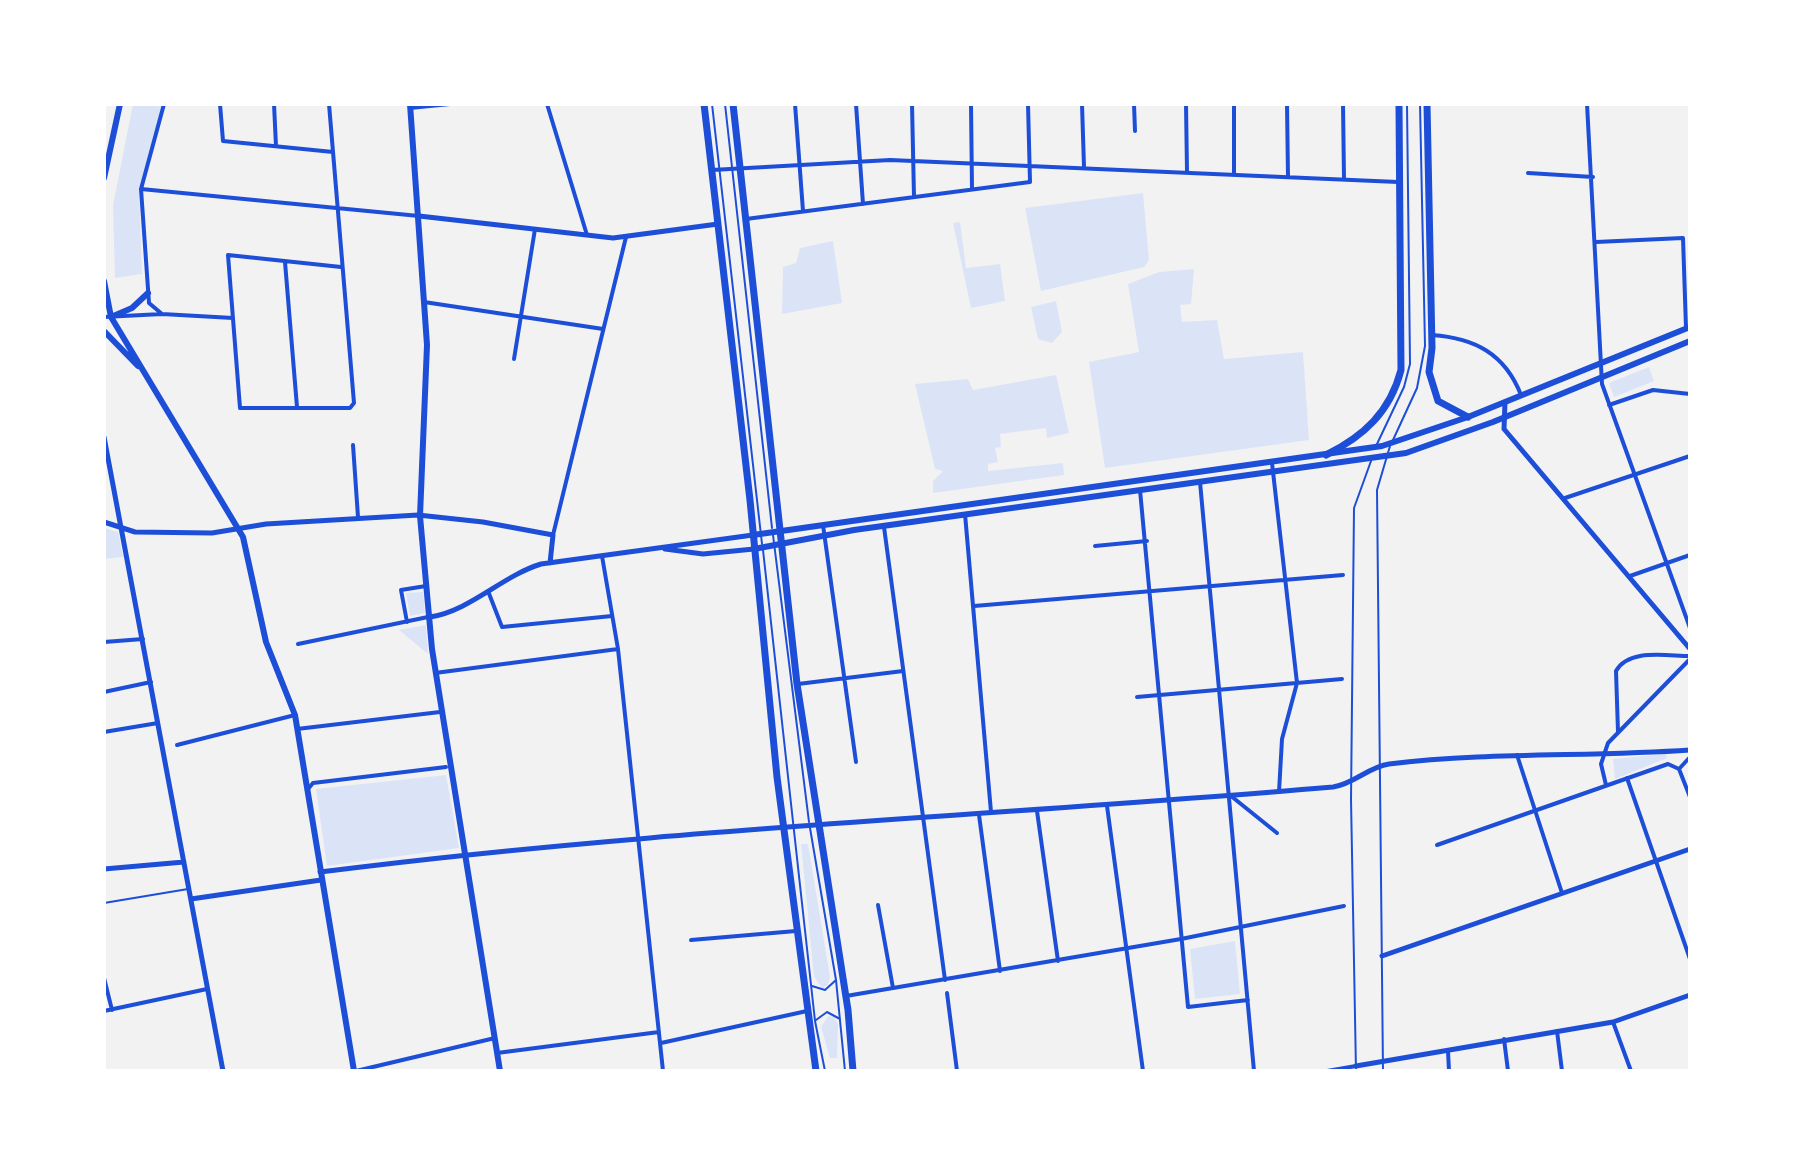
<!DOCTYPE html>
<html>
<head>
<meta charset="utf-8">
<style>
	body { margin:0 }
	#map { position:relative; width:1794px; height:1175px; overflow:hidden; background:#f2f2f2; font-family:Commissioner,sans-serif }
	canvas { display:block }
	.frame { position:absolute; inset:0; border:106px solid #fff; pointer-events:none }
</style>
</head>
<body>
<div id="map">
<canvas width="1794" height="1175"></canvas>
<div class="frame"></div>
</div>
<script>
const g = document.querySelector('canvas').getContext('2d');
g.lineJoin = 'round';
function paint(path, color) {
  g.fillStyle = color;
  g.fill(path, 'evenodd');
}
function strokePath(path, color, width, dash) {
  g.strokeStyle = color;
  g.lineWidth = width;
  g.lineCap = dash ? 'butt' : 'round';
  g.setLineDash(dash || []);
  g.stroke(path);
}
const green = new Path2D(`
	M133 104H162L139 189 142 274 115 278 113 205Z
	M1143 193 1149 260 1144 267 1041 291 1025 208Z
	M960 222 966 268 1000 264 1005 301 971 308 953 223Z
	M833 241 842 303 782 314 783 267 796 263 800 248Z
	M1194 269 1191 304 1180 305 1182 322 1217 320 1224 359 1303 352 1309 440 1105 468 1089 362 1139 352 1128 284 1159 272Z
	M1056 301 1062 332 1052 343 1038 339 1031 307Z
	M1649 367 1654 381 1614 397 1609 383Z
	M1056 375 1069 433 1047 438 1046 428 1000 434 1001 447 995 448 998 462 988 464V471L1063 463 1064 475 933 493V481L943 471 935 469 915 384 968 379 973 390Z
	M104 528 118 532 123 557 104 559Z
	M423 592 425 613 410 616 406 593Z
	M426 625 428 654 399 630Z
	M1666 754 1667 758 1615 779 1613 759Z
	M446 775 459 848 327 866 316 789Z
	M801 844H808L830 977 828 985 822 988 814 977Z
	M1235 941 1240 994 1195 999 1190 949Z
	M828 1016 834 1017 838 1025 837 1058H830L821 1027Z`);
const service = new Path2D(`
	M712 104 762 544
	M725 104 772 528
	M1393 440 1417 388 1425 346 1420 104
	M1377 444 1404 387 1410 364 1407 104
	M773 535 809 822
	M763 550 815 1021 825 1071
	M810 828 836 980 845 1071
	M104 903 188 889
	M812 986 825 990 836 980
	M816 1020 827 1012 840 1019
	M1356 1071 1351 799 1354 508 1371 461
	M1383 1071 1377 490 1390 446`);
const minor = new Path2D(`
	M220 104 223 141 333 152
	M274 104 276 146
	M329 104 354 403 350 408H240L228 255 341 267
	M547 104 587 235
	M795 104 803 211
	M856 104 863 204
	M912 104 914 197
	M971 104 972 189
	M1082 104 1084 167
	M1134 104 1135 131
	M1186 104 1187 172
	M1287 104 1288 177
	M1343 104 1344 179
	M1587 104 1602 384 1690 628
	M410 108 450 104
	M712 170 890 160 1398 182
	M1528 173 1593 177
	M1234 174V104
	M141 189 419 216
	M746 219 1030 182 1028 104
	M1596 242 1683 238 1686 328
	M285 262 297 407
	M424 302 603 329
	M162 314 149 303 141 189 164 104
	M104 317 162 314 233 318
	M1432 335C1475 338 1505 354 1521 395
	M514 359 535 229
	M1609 405 1653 390 1690 394
	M353 445 358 517
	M1272 463 1297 683 1282 739 1279 792
	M1200 482 1254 1071
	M1140 490 1188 1007 1248 1000
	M1565 498 1690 456
	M965 514 991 812
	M823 525 856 762
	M884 527 945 980
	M553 535 626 237
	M1095 546 1147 541
	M602 556 618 649 663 1071
	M1630 576 1690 555
	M488 591 502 627 612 616
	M974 606 1343 575
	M407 622 401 590 426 586
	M104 642 143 639
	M298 644 428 617
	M435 673 618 649
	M798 684 903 671
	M104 692 151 682
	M1137 697 1342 679
	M297 729 440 712
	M104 732 158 723
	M1618 732 1616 671C1629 648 1667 656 1690 656
	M177 745 295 715
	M1517 755 1562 893
	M1679 769 1690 797
	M1679 769 1690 757
	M1627 778 1690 959
	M1606 785 1601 764 1608 743 1690 659
	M308 789 313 783 446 767
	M1231 796 1277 833
	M1107 806 1143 1071
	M1037 811 1058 961
	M979 815 1000 971
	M1437 845 1668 764 1679 769
	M878 905 893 988
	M691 940 796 931
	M104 978 112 1010
	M947 993 957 1071
	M846 996 1181 939 1344 906
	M104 1011 207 989
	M1613 1022 1631 1071
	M1557 1031 1562 1071
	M1504 1039 1508 1071
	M661 1043 807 1011
	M1448 1051 1449 1071
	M497 1053 659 1032
	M356 1071 495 1038
	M1327 1071 1356 1066`);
const tertiary = new Path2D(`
	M419 216 613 238 718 224
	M1505 402 1504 429 1690 649
	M104 437 223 1071
	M104 522 135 532 212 533 266 524 418 515 483 522 553 535 550 563
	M665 549 703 554 754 549
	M430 617C470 611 502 576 541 564L753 535
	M104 869 184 862
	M320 872C656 829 995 816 1333 787 1354 784 1368 767 1389 764 1489 752 1590 757 1690 750
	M191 899 321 880
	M1382 956 1690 849
	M1356 1066 1613 1022 1690 995`);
const secondary = new Path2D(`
	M410 104 427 345 420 516 432 649 500 1071
	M104 178 120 104
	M104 281 111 317 243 537 266 642 295 715 354 1071
	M111 317 132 308 148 293
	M104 331 138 366
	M753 535 1382 446 1468 417 1690 327
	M754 549 854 530 1406 453 1493 422 1690 341`);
const primary = new Path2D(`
	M704 104 750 500 777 777 816 1071
	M733 104 797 684 848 1010 853 1071
	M1427 104 1432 348 1429 372 1438 401 1468 417
	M1326 455C1364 436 1390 412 1401 370L1399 104`);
paint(green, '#dbe4f7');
strokePath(service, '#1d4ed8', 2);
strokePath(minor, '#1d4ed8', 4);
strokePath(tertiary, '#1d4ed8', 5);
strokePath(secondary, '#1d4ed8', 6);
strokePath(primary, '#1d4ed8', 7);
</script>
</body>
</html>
